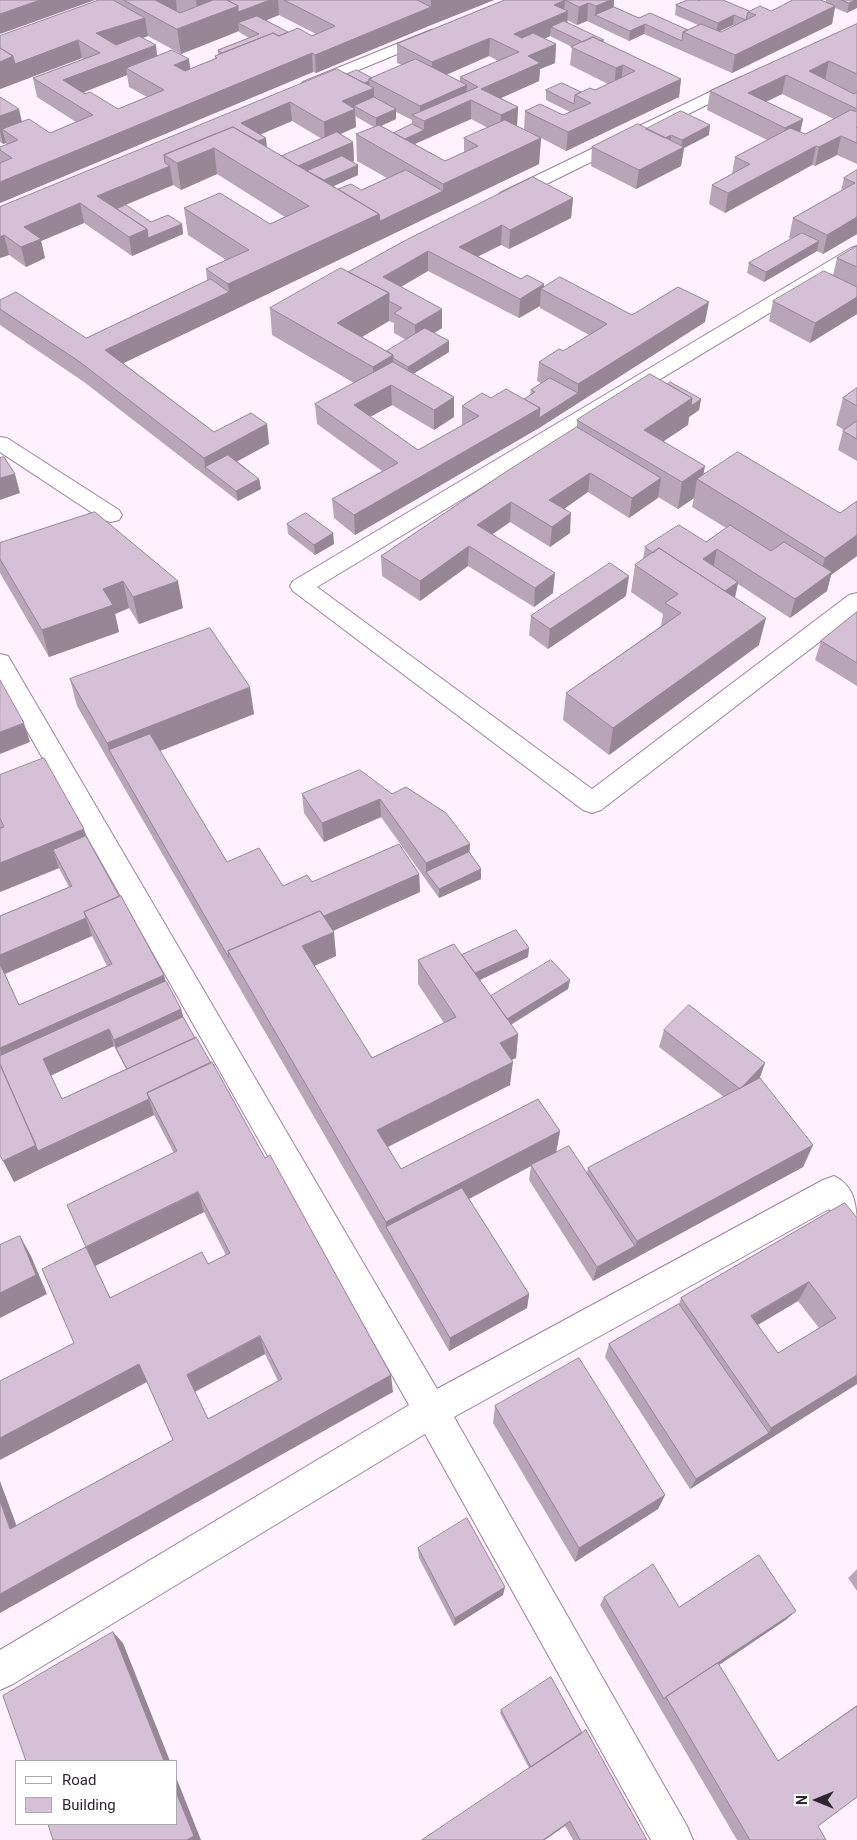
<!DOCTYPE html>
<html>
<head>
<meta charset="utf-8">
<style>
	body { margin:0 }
	#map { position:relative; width:857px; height:1840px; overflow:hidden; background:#fff1ff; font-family:Roboto,sans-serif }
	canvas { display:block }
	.legend { position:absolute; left:15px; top:1760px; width:162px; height:65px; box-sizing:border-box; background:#fff; border:1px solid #aca9ac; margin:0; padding:6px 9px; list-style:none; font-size:15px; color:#2f272f }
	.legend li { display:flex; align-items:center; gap:10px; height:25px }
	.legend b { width:25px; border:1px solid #aca9ac }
	.north { position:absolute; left:792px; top:1775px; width:50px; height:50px; -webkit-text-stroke:4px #fff; paint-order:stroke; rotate:270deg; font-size:14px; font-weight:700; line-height:20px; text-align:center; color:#2f272f }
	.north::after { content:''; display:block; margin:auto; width:18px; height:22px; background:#2f272f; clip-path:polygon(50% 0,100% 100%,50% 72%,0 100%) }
</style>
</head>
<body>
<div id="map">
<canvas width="857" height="1840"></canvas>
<ul class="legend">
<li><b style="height:6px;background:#fff"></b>Road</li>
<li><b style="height:14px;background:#d6c0d6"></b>Building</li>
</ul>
<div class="north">N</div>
</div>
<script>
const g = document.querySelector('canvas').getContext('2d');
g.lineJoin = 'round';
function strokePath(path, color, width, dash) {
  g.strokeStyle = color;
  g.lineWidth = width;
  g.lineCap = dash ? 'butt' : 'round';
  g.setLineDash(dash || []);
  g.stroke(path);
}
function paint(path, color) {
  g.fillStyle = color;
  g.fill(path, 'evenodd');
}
const minor = new Path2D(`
	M431 30 439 35 436 38 315 88 309 90 301 85 303 82Z
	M741 77 747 79 749 82 747 85 512 201H500L497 197 500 193Z
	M857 246V260L317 587 592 789 849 595 857 593V613L601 810 592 813 583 810 293 591 290 586 293 581 851 248Z
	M0 437 7 438 119 510 122 515 119 520 111 522 103 520 0 452Z
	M0 654 8 656 437 1389 823 1180 834 1176C857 1187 857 1209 857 1235L846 1230 829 1209 454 1417 687 1826 693 1840H651L425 1434 13 1684 0 1690V1650L409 1405 0 683Z`);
const wall = new Path2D(`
	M99 0H494L431 25 316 73 313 72 0 203V147L6 145V143L3 144 0 142V97L22 122 50 133 76 122 37 97 33 78 83 59 82 58 0 89ZM279 15 316 34 312 36 288 32 266 20ZM239 31V32L249 38 218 50V55L215 56V59L190 69 189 59 157 56 143 38 148 36 181 54ZM127 75 129 87 147 97 118 109 83 92Z
	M505 0H614V7L639 18 688 30 698 25 675 15 676 5 749 11H771L826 2V0H857L847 13 835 8 832 24 732 73 644 34 629 41 587 21 577 25 567 20V23L603 42 681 79 679 97 566 151 524 129 525 111 563 115 570 112 546 100V90L581 92 595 90 608 84 570 65 572 47 550 36 545 39 556 44 555 63 540 69 539 81 501 98 518 107 517 126 541 138 539 164 123 363 214 432 267 424 269 444 237 461 259 479 261 489 238 501 84 382 0 325V300L86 338 207 281 206 269 226 260 188 235 184 208 270 224 285 217 217 174 181 190 173 185 116 209 151 222 182 224 183 234 132 256 84 223 41 241 45 258 26 267 9 255 0 258V207L347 74 372 78 402 65 397 63V44ZM733 25 734 26 721 32 719 31ZM489 56 498 61 460 77V82L446 75ZM396 112 412 120V124L394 133 381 126 396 119ZM355 116 374 127 356 134 357 161 387 178 361 190 338 189 334 186 358 175V165L352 162 354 161 353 142 340 134 356 127ZM471 119 488 128 464 138V152L445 161 415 144ZM292 121 322 139 282 156 267 147 261 134Z
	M857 24V164L837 155 815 166 812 165 725 213 709 204 712 185 732 174 735 157 767 140 707 110 710 91ZM782 94 834 119 805 134 800 132 803 119 766 102Z
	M646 129 709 135 684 148 681 166 636 189 591 166 592 147Z
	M857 170V234L823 254 817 251 764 282 747 273 749 263 792 239 789 238 793 218 841 191 844 178Z
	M573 198 571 218 509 249 501 245 478 256 521 279 544 284V287L632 315 705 322 539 428 355 535 334 518 332 499 382 471 317 424 315 404 354 383 272 335 270 308 348 272ZM428 271 519 318 540 306V308L589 335 563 351 539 362 537 381 541 383 531 390 530 395 524 399 491 398 462 406V426L418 450 370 417 392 405 434 430 454 417 413 374 449 352V341L434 333 442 328 401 286ZM389 321 394 323V333L406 340 387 351 362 337Z
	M857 246V314L810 343 769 321 773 301 833 275 837 258Z
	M668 384 701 399 699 410 689 417 688 425 663 441 704 475 840 513 857 501V556L831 575 827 591 790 618 738 584 735 598 759 645 609 755 563 720 566 693 661 626 663 614 631 592 635 565 643 559 645 547 706 542 726 528 692 507 694 498 678 509 658 497 629 518 588 492 564 509 570 533 550 547 510 522 492 534 553 593 534 607 468 566 420 601 382 576 381 556 577 427V420Z
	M857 388V461L838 450 843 431 844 430 836 425 843 398Z
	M95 512 183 608 139 624 129 608 115 614 119 632 49 657 0 573V543Z
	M287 524 333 533 334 544 315 555 288 534Z
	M626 596 548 649 529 635 531 616Z
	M857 612V686L815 660 821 641Z
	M70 679 254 714 160 751 227 862 283 886 312 882 419 874 420 892 333 931 336 956 314 966 372 1058 444 1023 418 984V960L529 948 528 957 480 980 491 996 570 980 568 989 511 1025 518 1034 516 1058 511 1060 510 1085 388 1147 401 1169 560 1131 556 1152 587 1173 588 1168 724 1097 659 1047 664 1030 765 1063 759 1079 813 1145 803 1167 593 1281 529 1180 531 1166 469 1199 529 1294 527 1308 449 1351 77 706Z
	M0 775 84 829 86 836 181 1009 183 1017 195 1038 211 1063 393 1392 17 1526 173 1440 147 1382 74 1343 86 1247 174 1153 154 1115 46 1166 14 1182 0 916 69 887 59 868 0 892ZM92 936 107 966 19 1005 5 974ZM114 1046 126 1069 62 1099 51 1075ZM204 1212 226 1255 208 1264 110 1298 95 1266ZM265 1354 278 1381 208 1419 195 1392Z
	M302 794H392L470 844 469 852 481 869V879L439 898 381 817 324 842 304 813Z
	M845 1203 857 1384 690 1489 605 1357 609 1344 679 1304 681 1298ZM798 1301 819 1328 778 1353 758 1325Z
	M495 1406 665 1495 658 1509 575 1562 493 1423Z
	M418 1548 503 1595 454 1626 419 1558Z
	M857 1569V1591L848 1578Z
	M604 1597 679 1607 787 1619 719 1665 778 1761 857 1705V1797L818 1826 826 1840H737L600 1605Z
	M501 1710 582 1733 647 1840H573L565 1826 529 1768 500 1713Z`);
const shadedWall = new Path2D(`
	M40 0H95L0 34V14Z
	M149 0H176L177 12Z
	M196 0H213L238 6 270 0H278L279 15 248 28 238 23 239 31 181 54 177 29 199 21Z
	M431 0H494L431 25Z
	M565 0 564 13 568 11 567 29 551 27 550 36 517 51 514 34 554 5Z
	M611 0H614L613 17 595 15 596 6Z
	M855 0H857V8L847 13 849 3Z
	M588 3 587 21 577 25 579 7Z
	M835 6 832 24 732 73 735 55Z
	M431 7V25L316 73 315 55Z
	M734 15 733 25 716 33 718 23Z
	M145 18 148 36 99 52 96 33Z
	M645 24 644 34 629 41 630 31Z
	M490 38 489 56 432 81V62Z
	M78 40 82 58 0 89V62L13 56Z
	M556 44 555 63 540 69 539 81 483 106 481 89 528 56Z
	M156 45 158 63 126 68 127 75 67 99 63 80Z
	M312 53 313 72 0 203V182Z
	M189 59 191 78 174 65Z
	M829 61 825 80 809 71Z
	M623 65 621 84 614 87 616 68Z
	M786 75 782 94 748 110V93Z
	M681 79 679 97 566 151 568 132Z
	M369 81 370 90 374 88V107L354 106V109H355L356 127 325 141 324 122 355 87Z
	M467 85 466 102 471 100V119L394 153V143L424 130V121L420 119V106Z
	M290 102 292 121 245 141 241 123Z
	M518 107 517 126 500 134 501 115Z
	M19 109 25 135 2 129 6 143 3 144 0 131V116Z
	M396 109V119L376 128V118Z
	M803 119 799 138 781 147 785 128Z
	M710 125 709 135 684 148 681 166 636 189 639 170 681 149 682 140Z
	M671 135 670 145 655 143Z
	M841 136 837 155 815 166 819 147Z
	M266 138 268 157 251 144Z
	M541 138 539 164 109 370 105 350 229 292 228 284 379 214 443 191V184Z
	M353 142 354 161 302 184 292 168Z
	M816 146 812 165 725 213 728 193Z
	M214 148 217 174 181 190 177 163Z
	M358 165V175L309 197V187Z
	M170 166 173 185 101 215 97 196Z
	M573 198 571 218 509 249 510 230Z
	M80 203 84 223 41 241 45 258 26 267 21 247 24 227Z
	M857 217V234L823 254 827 235Z
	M182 224 183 234 132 256 129 237 147 229Z
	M502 225 501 245 459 266V247Z
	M4 235 9 255 0 258V237Z
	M819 241 817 251 764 282 766 272Z
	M428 251V271L389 294V321L341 349 337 323 383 277Z
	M544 284V290L541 289 540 306 519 318 520 299Z
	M857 297V314L810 343 815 323Z
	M709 302 705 322 539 428 355 535 354 515 540 408 578 393V384Z
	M442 309V328L415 345V325Z
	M449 341V352L408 377V367Z
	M393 355 394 382 373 394V367Z
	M391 385 392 405 355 425 354 405Z
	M454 397V417L434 430V410Z
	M692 398 701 399 699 410 689 417 688 425 640 457 644 430Z
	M267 424 269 444 214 474 205 467 207 477 204 458Z
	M705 466 702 483 697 479 694 498 678 509 682 482Z
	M590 473 588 492 548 520 549 500Z
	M15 474 20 493 0 500V478Z
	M661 478 658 498 629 518 632 498Z
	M259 479 261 489 238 501 236 491Z
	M511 502 510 522 477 545V525Z
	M571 513 570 533 550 547 552 527Z
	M333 533 334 544 315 555 314 545Z
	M857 535V556L831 575 827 591 790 618 795 599 818 582 825 558Z
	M469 546 468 566 420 601V581Z
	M717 549 713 569 703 559Z
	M555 573 553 593 534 607 535 588Z
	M629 576 626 596 548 649 550 629Z
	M123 581 129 608 115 614 119 632 49 657 42 630 103 589Z
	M178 581 183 608 139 624 133 597Z
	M738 582 734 601 718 595Z
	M766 618 759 645 609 755 613 728Z
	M250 687 254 714 119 767 109 750 107 743Z
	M24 723 30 742 0 754V732Z
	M380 799 381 817 324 842 322 823Z
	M84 829 91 855 53 850 59 868 0 892V863Z
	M470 844 469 862 426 872V863Z
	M481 869V879L439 898V889Z
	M419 874 420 892 240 972 231 957Z
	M86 918 92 936 0 976V955Z
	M334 932 336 956 305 970 302 946Z
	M529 948 528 957 467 986V977Z
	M164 975 170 999 5 1074 39 1151 149 1099 154 1115 46 1166 14 1182 3 1161 0 1048Z
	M570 980 568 989 498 1032 499 1023Z
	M181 1009 186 1026 116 1048 114 1040Z
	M109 1029 114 1046 50 1076 43 1059Z
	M518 1034 516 1058 498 1066 500 1043Z
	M513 1062 510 1085 379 1151 377 1130Z
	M765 1063 759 1080 740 1089Z
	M560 1131 556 1153 531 1165V1166L393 1239 386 1227V1222Z
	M813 1145 803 1167 593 1281 597 1267 635 1246 637 1241Z
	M198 1192 204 1212 95 1266 86 1247Z
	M20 1236 31 1256 47 1294 0 1318V1293Z
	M809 1282 798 1301 742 1334 751 1316Z
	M529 1294 527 1308 449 1351 450 1338Z
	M260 1336 265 1354 194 1392 187 1375Z
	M139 1364 147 1382 0 1460V1438Z
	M391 1375 393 1392 0 1613V1594Z
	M857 1375V1384L690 1489 696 1479 769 1433 771 1428Z
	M0 1481 23 1543 10 1529 0 1501Z
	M665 1495 658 1509 575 1562 579 1548Z
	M505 1587 503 1595 454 1626 455 1618Z
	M796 1611 787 1619 667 1700 666 1698Z
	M113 1632 123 1643 170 1761H164Z
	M176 1777 201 1840H187L176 1792Z
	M570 1821 565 1826 545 1840H543Z`);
const building = new Path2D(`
	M0 0H40L0 14Z
	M99 0H113L145 18 96 33 116 45 139 36 156 45 63 80 85 94 90 92 118 109 164 90 126 68 172 50 189 59 174 65 185 71 217 58 215 56 273 33 279 36 298 28 312 36 335 26 284 0H417L431 7 315 55 312 53 0 182V163L12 158 0 150V147L18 140 2 129 29 119 50 133 93 115 33 78 100 53 78 40 15 64 13 56 0 48V36Z
	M124 0H155L180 13 213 0H227L238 6 177 29Z
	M227 0H270L238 12V6Z
	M505 0H611L596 6 588 3 579 7 565 0 554 5 568 11 514 34 522 38 533 33 556 44 528 56 540 63 481 89 518 107 501 115 471 100 424 121 412 115 478 87 460 77 519 52 490 38 432 62 397 44Z
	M688 0H698L699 1 701 0H723L749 11 748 12 746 20 734 15 718 23 676 5Z
	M793 0H821L835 6 735 55 683 32 701 24 721 32 756 15 748 12 760 6 771 11Z
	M842 0H855L849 3Z
	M614 7 639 18 650 13 688 30 683 32 682 41 645 24 630 31 595 15Z
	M257 16 288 32 279 36 273 33 222 53 218 50 259 34 238 23Z
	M564 21 604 40 601 41 593 37 583 42 551 27Z
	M857 24V74L829 61 809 71 854 94 857 92V109L786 75 748 93 803 119 785 128 710 91Z
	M593 37 681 79 568 132 525 111 540 104 563 115 591 103 575 95 590 88 595 90 635 71 623 65 616 68 571 47Z
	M0 48 13 56 0 62Z
	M416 59 467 85 420 106 369 79Z
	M337 69 374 88 342 101 355 109 324 122 290 102 241 123 266 138 258 141 233 127 164 155 165 163 170 166 97 196 147 229 129 237 80 203 24 227 41 239 21 247 4 235 0 237V207Z
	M357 70 372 78 369 79V81L364 83 347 74Z
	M562 83 581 92 575 95 574 104 546 90Z
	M0 97 19 109 0 116Z
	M374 97 396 109 376 118 354 106Z
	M851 110 857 112V127L856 128H857V143L841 136 819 147 816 146 728 193 712 185 750 164 735 157 790 128 805 134Z
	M681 111 710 125 682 140 671 135 665 138 646 129Z
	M505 120 541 138 443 184 356 134 379 125 445 161 478 146 464 138Z
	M412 124 424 130 405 139 394 133Z
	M638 124 684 147 639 170 592 147Z
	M233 127 379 214 228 284 206 269 249 250 184 208 220 193 270 224 309 206 214 148 177 163 164 155Z
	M337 132 353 142 298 166 282 156Z
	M342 156 358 165 324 180 307 171Z
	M406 170 443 191 380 221 379 214 338 189 351 184 361 190Z
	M857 170V217L827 235 793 218 855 183 844 178Z
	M533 177 573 198 510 230 502 225 459 247 521 279 527 275 544 284 520 299 428 251 383 277 442 309 415 325 394 313 402 308 389 301V293L348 272 406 240Z
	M126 205 151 222 168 215 182 224 148 238 147 229 117 209Z
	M802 233 819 241 766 272 749 263Z
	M857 246V267L837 258Z
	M341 268 389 293 337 323 393 355 373 367 270 308Z
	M824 271 857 287V297L815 323 773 301Z
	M560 277 632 315 678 287 709 302 578 384 539 362 559 349 563 351 607 324 541 289Z
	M211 279 229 292 105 350 214 432 251 413 267 424 204 458 80 362 0 309V300L16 292 86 338Z
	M425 328 449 341 408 367 393 358V355L387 351Z
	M393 362 454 397 434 410 391 385 354 405 418 450 479 416 462 406 482 393 491 398 506 389 540 408 354 515 332 499 398 463 315 404Z
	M650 374 692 398 644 430 705 466 682 482 577 420Z
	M550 378 578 393 539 418 540 408 524 399 535 392 531 390Z
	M670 382 701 399 691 406 692 398 668 384Z
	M857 388V406L843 398Z
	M857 421V439L843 431Z
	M577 427 661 478 632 498 590 473 549 500 571 513 552 527 511 502 477 525 555 573 535 588 469 546 420 581 381 556 504 473Z
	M738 452 840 513 857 501V535L825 558 697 479Z
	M228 455 259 479 236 491 205 467Z
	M4 457 15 474 0 478V458Z
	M95 512 178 581 133 597 123 581 103 589 113 605 42 630 0 559V543Z
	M306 513 333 533 314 545 287 524Z
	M679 525 706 542 730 525 771 551 784 542 832 572 795 599 717 549 703 559 738 582 725 591 659 548 653 553 645 547Z
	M659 548 766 618 613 728 566 693 681 613 665 603 678 594 635 565Z
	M610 563 629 576 550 629 531 616Z
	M857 612V663L821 641Z
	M210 628 250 687 107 743 70 679Z
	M0 680 24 723 0 732Z
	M150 734 227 862 259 848 283 886 307 875 312 882 399 844 419 874 324 916 320 911 228 951 229 958 109 750Z
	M44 758 84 829 0 863V828L4 827 0 818V775Z
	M360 770 392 794 406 787 446 813 470 844 426 863 380 799 322 823 302 794Z
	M86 836 119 896 84 912 86 918 0 955V916L72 886 53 850Z
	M469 852 481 869 439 889 426 872Z
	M121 896 164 975 0 1048V964L19 1005 112 964 84 912Z
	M320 911 334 932 302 946 372 1058 456 1017 418 960 454 944 518 1034 500 1043 513 1062 377 1130 401 1169 538 1099 560 1131 386 1222 228 951Z
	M516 930 529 948 475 973 462 955Z
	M551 960 570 980 507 1019 491 996Z
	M166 981 181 1009 114 1040 109 1029 43 1059 62 1099 196 1037 211 1063 147 1093 149 1099 38 1151 0 1064V1056Z
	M689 1005 765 1063 740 1089 664 1030Z
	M183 1017 195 1038 127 1069 116 1048Z
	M212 1062 265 1158 270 1155 391 1375 0 1594V1501L10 1529 173 1440 139 1364 0 1438V1381L74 1343 42 1269 86 1247 67 1205 177 1151 147 1093ZM198 1192 230 1253 208 1264 202 1252 110 1298 86 1247ZM260 1336 282 1379 208 1419 187 1375Z
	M0 1065 36 1145 3 1161 0 1155Z
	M760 1078 813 1145 637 1241 588 1168Z
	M569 1146 635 1246 597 1267 531 1165Z
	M462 1188 529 1294 450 1338 386 1227Z
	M845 1203 857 1218V1375L771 1428 681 1298ZM809 1282 836 1318 778 1353 751 1316Z
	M20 1236 36 1275 0 1293V1245Z
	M679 1304 769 1433 696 1479 609 1344Z
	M579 1358 665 1495 579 1548 495 1406Z
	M467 1518 505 1587 455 1618 418 1548Z
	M759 1555 796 1611 666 1697 664 1699 604 1597 653 1564 679 1607Z
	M113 1632 164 1761H26L3 1696Z
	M718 1663 778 1761 857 1706V1797L818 1826 826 1840H750L666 1697Z
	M551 1677 582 1733 531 1767 501 1710Z
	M586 1730 647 1840H580L570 1821 543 1840H422Z
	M176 1792 194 1836 187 1840H53L48 1824H176Z`);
strokePath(minor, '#988499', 2);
paint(minor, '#fff');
paint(wall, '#b8a5b8');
paint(shadedWall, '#968696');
paint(building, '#d6c0d6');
strokePath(building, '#968696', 1);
</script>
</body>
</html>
